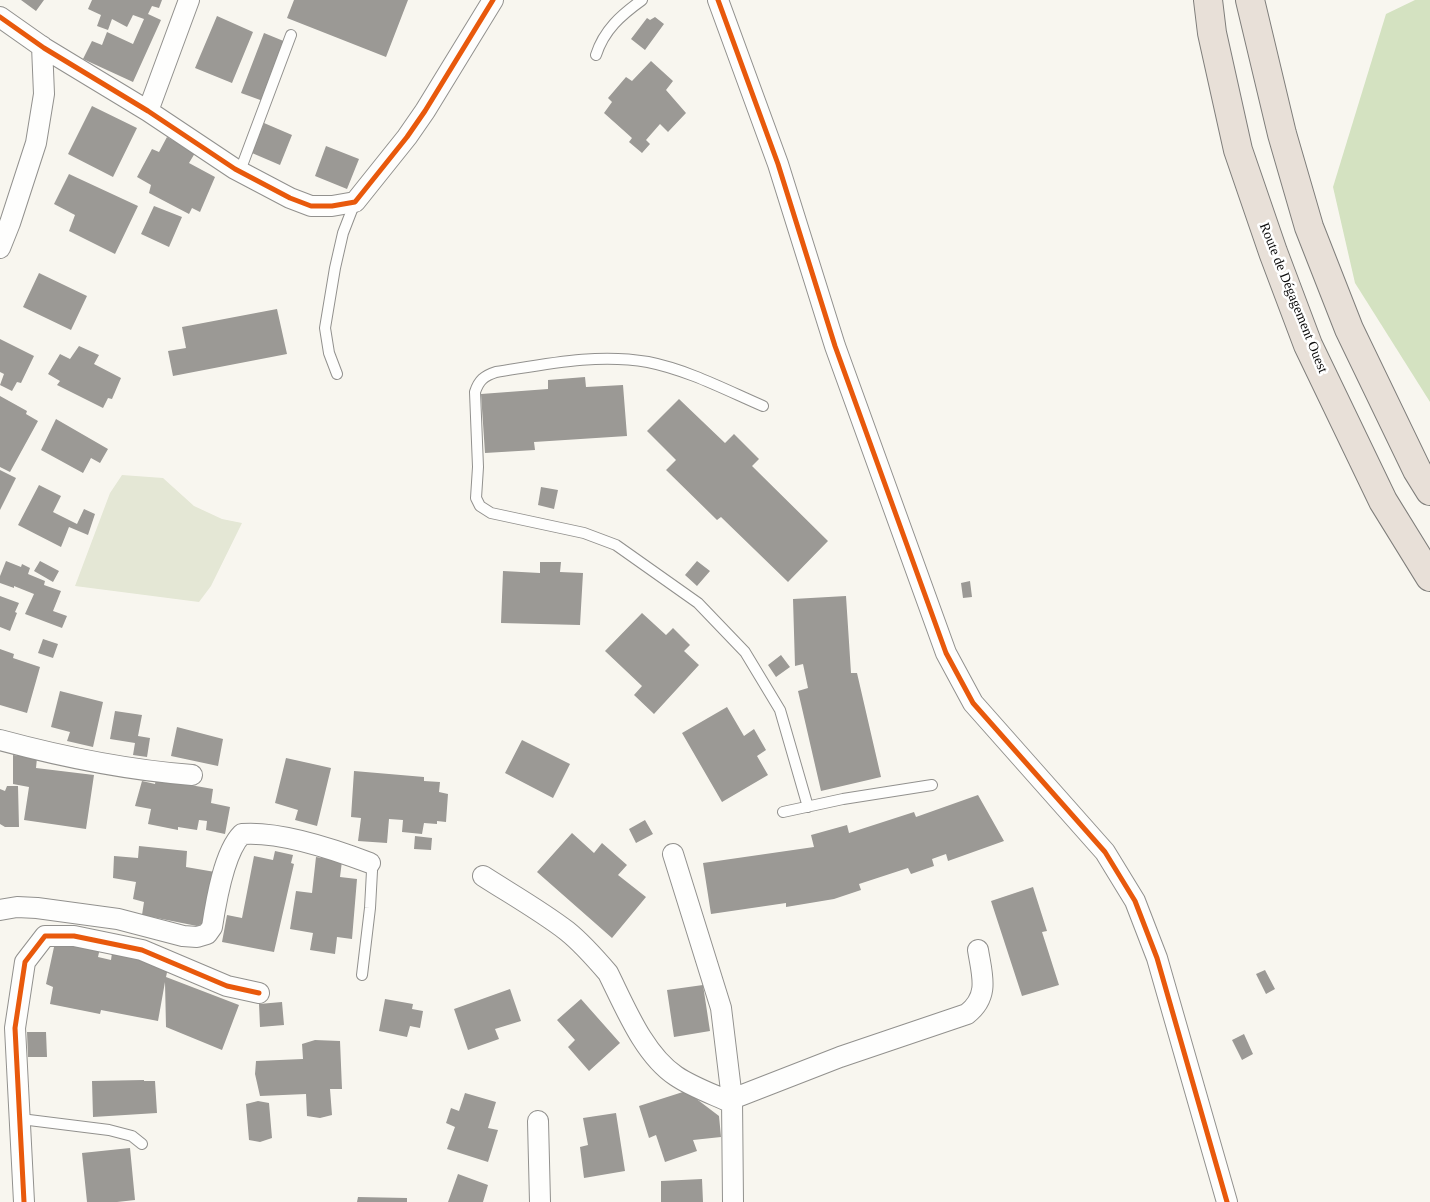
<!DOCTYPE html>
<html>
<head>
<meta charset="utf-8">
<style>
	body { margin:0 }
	canvas { display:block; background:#f8f6ef }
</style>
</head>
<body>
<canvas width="1430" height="1202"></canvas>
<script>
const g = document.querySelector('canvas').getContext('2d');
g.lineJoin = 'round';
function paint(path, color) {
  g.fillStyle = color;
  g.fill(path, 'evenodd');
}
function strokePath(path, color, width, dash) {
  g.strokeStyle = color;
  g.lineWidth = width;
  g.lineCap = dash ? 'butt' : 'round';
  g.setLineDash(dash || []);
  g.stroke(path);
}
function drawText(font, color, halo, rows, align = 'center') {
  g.font = font + ' Georgia,serif';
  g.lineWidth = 5;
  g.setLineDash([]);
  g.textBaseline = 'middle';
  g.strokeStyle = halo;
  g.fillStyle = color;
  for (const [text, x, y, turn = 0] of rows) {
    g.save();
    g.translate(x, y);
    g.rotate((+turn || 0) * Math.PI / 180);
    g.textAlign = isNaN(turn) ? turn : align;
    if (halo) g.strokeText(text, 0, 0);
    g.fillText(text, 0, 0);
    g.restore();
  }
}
const forest = new Path2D(`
	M1415 0H1430V402L1355 283 1333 187 1386 14Z`);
const cemetery = new Path2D(`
	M122 475 163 478 194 506 222 519 242 523 211 586 199 602 75 586 110 493Z`);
const building = new Path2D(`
	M21 0H44L36 11Z
	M92 0H162L159 8 152 6 148 14 161 20 133 82 83 59 92 41 102 45 107 32 133 44 144 19 133 15 127 27 112 19 108 30 97 26 101 15 88 9Z
	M294 0H408L386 57 287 18Z
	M217 16 253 32 232 83 195 68Z
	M655 17 664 24 645 50 631 39 647 18 650 20Z
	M264 33 286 42 263 101 241 93Z
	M651 61 673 81 666 90 686 113 668 132 660 124 646 140 650 144 642 153 629 142 632 138 604 113 612 102 608 98 626 77 632 81Z
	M92 106 137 128 113 177 68 154Z
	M264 123 292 135 280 165 252 153Z
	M167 137 195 153 189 163 215 177 200 212 192 208 189 214 149 193 151 185 137 177 152 149 159 152Z
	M326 146 359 159 347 189 315 176Z
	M69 174 138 206 115 254 69 231 75 215 54 204Z
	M154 206 182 217 169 247 141 234Z
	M39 273 87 296 71 330 23 307Z
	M277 309 287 354 173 376 168 351 186 348 182 327Z
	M0 339 34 356 21 383 17 382 12 391 0 385 4 374 0 372Z
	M79 346 99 355 94 364 121 378 112 399 108 398 103 408 57 385 60 381 48 374 60 354 70 359Z
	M585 377 586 387 623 385 627 436 534 442 535 450 485 453 481 394 548 389V380Z
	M0 396 27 411 26 414 38 421 10 472 0 467Z
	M679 399 725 443 734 434 759 459 752 466 828 541 788 582 721 517 717 520 666 470 676 460 647 431Z
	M56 419 108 449 100 463 91 458 83 473 41 450Z
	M0 470 16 478 0 510Z
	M39 485 61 496 53 512 77 524 84 509 95 514 88 535 69 527 61 547 18 525Z
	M541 487 558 490 554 509 538 505Z
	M6 561 21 567 22 564 30 568 28 574 45 581 44 585 61 591 53 611 67 616 62 628 25 614 34 594 14 586V588L0 583V576Z
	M40 561 59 571 53 582 34 571Z
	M697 561 710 571 697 586 685 575Z
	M540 562H561L560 572 583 573 580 625 501 623 503 571 540 573Z
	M970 581 972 597 963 598 961 583Z
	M0 596 19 603 15 612 17 613 10 631 0 627Z
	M846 596 851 673H857L881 777 821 791 798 691 808 688 803 664 795 666 793 599Z
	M642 613 666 635 673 628 690 645 684 651 699 665 654 714 634 695 642 686 605 651Z
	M43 639 58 644 53 658 38 653Z
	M0 649 14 654 13 658 40 667 27 713 0 705Z
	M781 655 790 667 776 677 768 665Z
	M60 691 103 702 93 747 67 741 70 732 51 727Z
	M727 707 744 736 754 729 766 750 757 756 768 775 722 802 682 733Z
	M115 711 142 715 138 736 150 738 147 757 133 755 135 743 110 739Z
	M177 727 223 739 218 766 171 756Z
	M522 740 570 764 553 798 505 773Z
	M13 755 37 758 36 768 94 775 86 829 24 820 29 787 13 784Z
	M286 758 331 768 317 826 295 820 298 810 275 803Z
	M354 771 424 777V781L440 782 439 792 448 794 446 822 437 821V824L424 823 422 834 402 832 403 820 389 819 387 843 358 841 361 818 351 817Z
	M156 779 213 789 211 803 230 807 225 834 206 830 207 821 199 820 197 830 178 827V830L148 824 151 809 135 806 142 781 155 784Z
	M7 786H18L19 827H5L0 824V789L5 791Z
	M978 795 1004 841 948 861 946 854 932 859 934 866 911 874 908 868 859 884 861 890 834 899 786 907V903L711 914 703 863 814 847 811 835 847 825 849 833 914 812 916 817Z
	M645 820 653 834 636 843 629 829Z
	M572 833 594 853 602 843 627 865 618 875 646 897 612 938 537 872Z
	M415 836 432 838 431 850 414 849Z
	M139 846 187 851 186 867 215 872 206 922 197 926 142 915 144 902 133 899 136 882 113 878 114 856 138 858Z
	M275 851 293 855 291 863 294 864 274 952 222 942 227 915 242 918 254 856 273 860Z
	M316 857 342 861 340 877 357 879 352 939 337 937 335 954 310 950 313 933 290 929 296 891 312 893Z
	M1033 887 1047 931 1042 932 1059 985 1022 996 991 901Z
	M61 942 100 948 98 957 111 960 112 953H124L168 968 166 977 239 1005 222 1050 166 1027 165 982 158 1021 101 1010 100 1014 50 1004 53 987 46 984 54 947Z
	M1265 970 1275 989 1266 994 1256 974Z
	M703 985 710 1031 674 1037 667 990Z
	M510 989 521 1021 495 1029 499 1039 468 1050 454 1009Z
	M385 999 413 1004 412 1009 423 1011 420 1028 410 1026 407 1037 379 1031Z
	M581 999 620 1043 589 1071 568 1047 575 1040 557 1020Z
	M282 1002 284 1025 260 1027 259 1004Z
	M27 1032H46L47 1057H28Z
	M1244 1034 1253 1054 1242 1060 1232 1040Z
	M315 1040 340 1041 342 1089H330L332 1115 320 1118 307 1116 306 1094 260 1096 255 1074 256 1061 303 1059 302 1044Z
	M144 1080V1081H155L157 1113 93 1117 92 1081Z
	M686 1091 719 1116 721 1137 693 1140 697 1151 665 1162 656 1135 649 1138 639 1106Z
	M465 1093 496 1102 488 1128 498 1130 488 1162 447 1149 455 1127 446 1123 451 1108 459 1111Z
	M258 1101 269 1103 272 1138 260 1142 249 1140 246 1104Z
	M616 1113 625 1171 584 1178 580 1147 588 1145 583 1118Z
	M130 1148 135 1200 117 1202H87L82 1153Z
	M458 1174 488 1185 483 1202H448Z
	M702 1179 703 1202H661V1181Z
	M358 1197 407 1198V1202H357Z`);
const service = new Path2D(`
	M596 55C604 30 621 15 642 0
	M240 171 291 35
	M337 374 329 353 325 328 335 268 343 233 355 202
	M763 406C726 390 688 370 648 362 597 353 547 364 496 372 484 376 479 380 475 392L478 467 476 498 480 506 491 513 584 533 616 545 698 603 745 652 780 710 808 807
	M783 812 843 799 932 785
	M362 975 370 908 372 871 370 863
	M21 1119 109 1130 132 1136 142 1144`);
const minor = new Path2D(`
	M718 0 778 164 835 346 946 653 973 703 1105 852 1135 901 1157 958 1227 1202
	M0 17 44 48 148 111 235 169 290 198 311 206H332L355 202 407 137 425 111 493 0
	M148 111 189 0
	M0 248 10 223 36 143 44 94 42 46
	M0 740C63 757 127 770 192 775
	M673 854 721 1008 732 1099 733 1202
	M483 876C511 894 541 911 567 931 582 943 596 959 608 973 625 1007 644 1055 676 1076 692 1087 715 1095 732 1103
	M0 910 17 907 37 908 118 919 183 936 197 937 207 934 212 927C216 901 224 852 242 834 279 831 336 850 370 863
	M732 1099 840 1057 967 1014C990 996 982 975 978 950
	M538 1121 540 1202
	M24 1202 15 1028 25 962 45 936H74L142 950 227 986 259 993`);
const trunk = new Path2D(`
	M1208 0 1212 33 1238 150 1273 252 1308 345 1383 501 1430 577
	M1250 0 1282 134 1309 227 1349 329 1417 470 1430 491`);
const cycleway = new Path2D(`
	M718 0 778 164 835 346 946 653 973 703 1105 852 1135 901 1157 958 1227 1202
	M0 17 44 48 148 111 235 169 290 198 311 206H332L355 202 407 137 425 111 493 0
	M24 1202 15 1028 25 962 45 936H74L142 950 227 986 259 993`);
const streetNames = [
	["Route de Dégagement Ouest",1293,298,68]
];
paint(forest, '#d4e2c1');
paint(cemetery, '#e4e7d5');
paint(building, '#9b9995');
strokePath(service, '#92918e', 12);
strokePath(minor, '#92918e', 22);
strokePath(trunk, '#7f7e7b', 30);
strokePath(service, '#fefefd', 10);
strokePath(minor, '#fefefd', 20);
strokePath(trunk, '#e8e0d8', 28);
strokePath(cycleway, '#e8590c', 5);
drawText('14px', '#0b0b0b', '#fff', streetNames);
</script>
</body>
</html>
